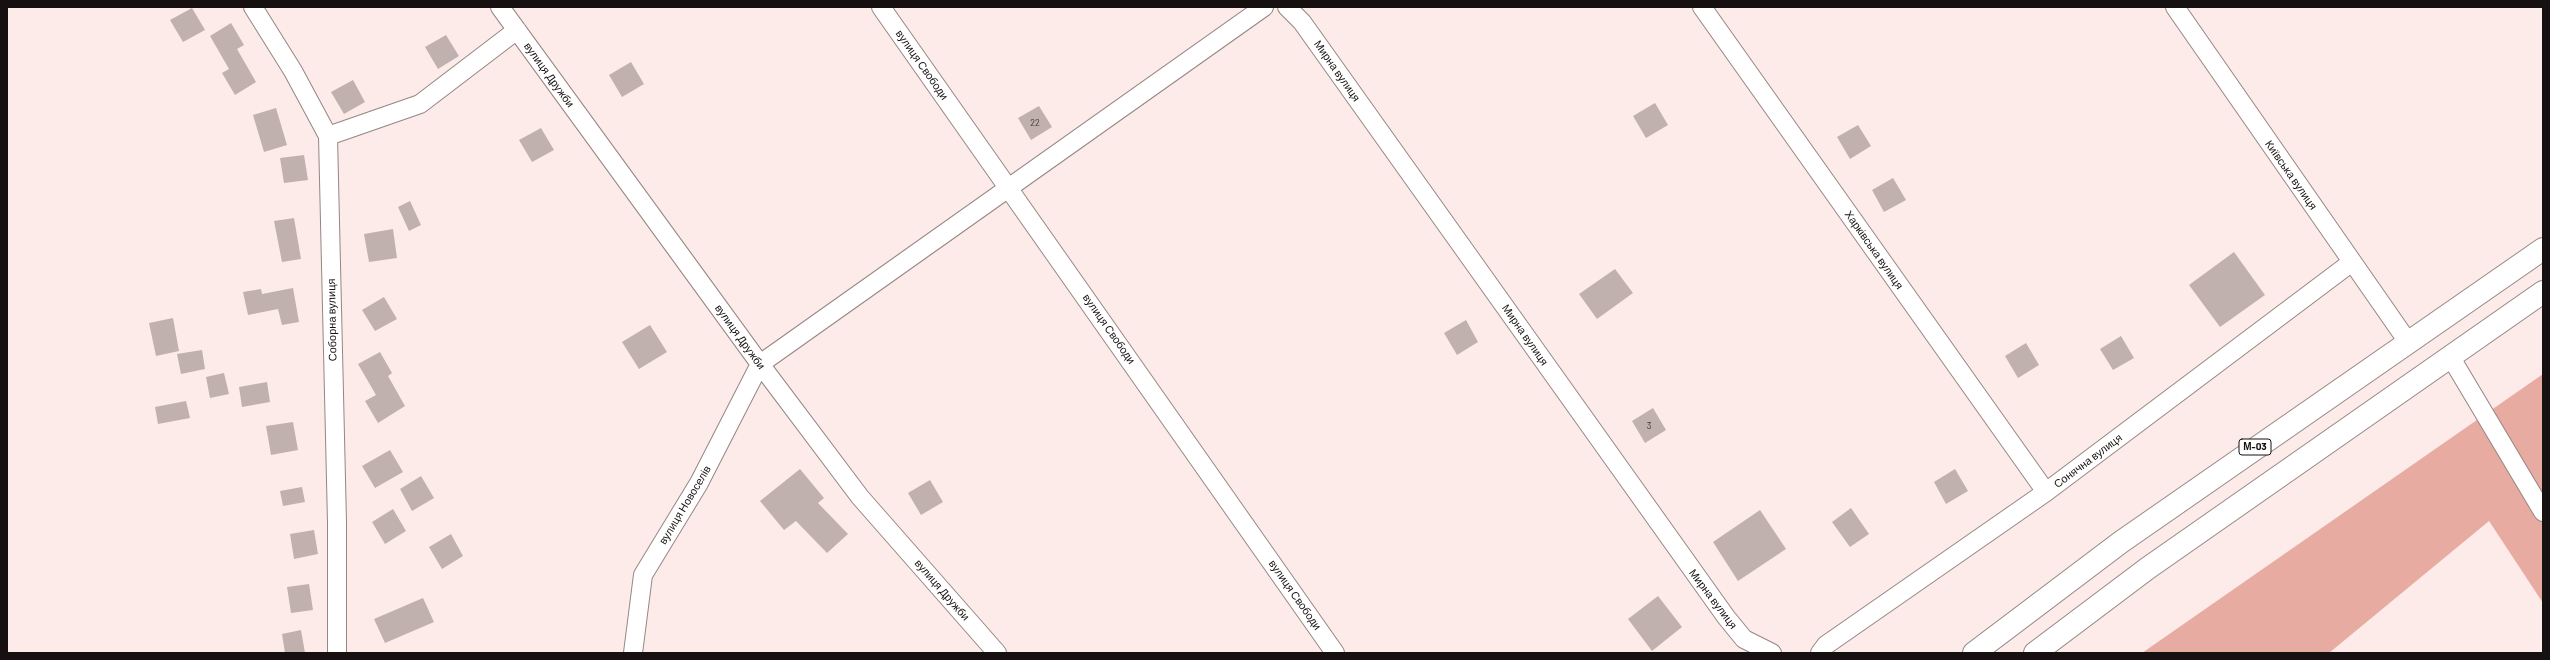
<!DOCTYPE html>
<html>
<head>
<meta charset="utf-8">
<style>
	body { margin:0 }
	#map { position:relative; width:2550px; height:660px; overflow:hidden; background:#fcebe8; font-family:Barlow,sans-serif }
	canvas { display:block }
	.frame { position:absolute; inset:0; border:8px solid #161110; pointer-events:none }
</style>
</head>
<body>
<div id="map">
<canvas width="2550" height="660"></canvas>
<div class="frame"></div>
</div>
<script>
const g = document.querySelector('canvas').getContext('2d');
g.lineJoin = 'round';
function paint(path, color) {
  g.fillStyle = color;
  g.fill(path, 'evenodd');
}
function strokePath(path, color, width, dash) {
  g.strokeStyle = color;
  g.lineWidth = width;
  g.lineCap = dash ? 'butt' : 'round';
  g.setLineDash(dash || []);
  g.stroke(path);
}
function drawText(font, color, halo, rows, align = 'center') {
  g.font = font + ' Barlow,sans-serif';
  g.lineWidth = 3;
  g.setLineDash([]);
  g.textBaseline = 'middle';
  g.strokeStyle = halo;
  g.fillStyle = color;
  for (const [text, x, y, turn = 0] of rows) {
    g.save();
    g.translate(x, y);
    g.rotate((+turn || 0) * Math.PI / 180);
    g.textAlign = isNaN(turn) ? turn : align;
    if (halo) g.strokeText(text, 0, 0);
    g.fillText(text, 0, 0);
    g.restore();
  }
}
const green = new Path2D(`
	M2543 374V603L2489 521 2329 653H2142Z`);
const building = new Path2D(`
	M192 8 205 30 183 42 170 20Z
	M231 23 244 45 237 49 256 82 235 95 222 73 229 69 210 36Z
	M446 35 459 56 438 69 425 47Z
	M631 62 644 84 622 97 609 75Z
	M353 80 365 102 344 114 331 92Z
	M1655 103 1668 125 1646 138 1633 116Z
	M1039 106 1052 127 1031 140 1018 118Z
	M276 108 287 145 264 152 253 115Z
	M1858 125 1871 146 1850 159 1837 137Z
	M541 128 554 150 532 162 519 140Z
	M304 155 308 180 284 183 280 158Z
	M1893 178 1906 200 1884 212 1872 190Z
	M410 201 421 225 409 231 398 207Z
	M294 218 301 259 282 262 274 221Z
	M393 229 397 258 369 262 364 234Z
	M2234 252 2265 295 2220 327 2189 285Z
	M1615 269 1633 293 1597 319 1579 294Z
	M293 288 299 322 282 325 278 309 248 315 243 292 261 289 262 294Z
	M384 297 397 319 375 331 362 310Z
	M173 318 179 351 156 356 149 323Z
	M1466 320 1478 342 1457 355 1444 333Z
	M650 325 667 352 639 369 622 342Z
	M2121 336 2134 358 2113 370 2100 349Z
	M2026 343 2039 365 2018 378 2005 356Z
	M202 350 205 369 181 374 177 354Z
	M380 352 392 373 388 376 405 406 378 423 365 401 376 395 358 364Z
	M224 373 229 394 210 398 206 377Z
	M267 382 270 402 242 407 239 387Z
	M186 401 190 418 158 424 155 407Z
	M1653 408 1666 430 1645 443 1632 421Z
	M293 422 298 450 271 455 266 426Z
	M390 450 403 472 375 488 362 466Z
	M800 469 824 498 818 503 848 534 827 553 796 521 784 530 760 501Z
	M1955 469 1968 491 1946 504 1934 482Z
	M421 476 434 498 412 511 400 489Z
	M930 480 943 502 921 515 908 493Z
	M302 487 305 502 283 506 280 491Z
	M1851 508 1869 534 1850 547 1832 522Z
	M393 509 406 531 385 544 372 522Z
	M1760 510 1786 549 1738 581 1713 542Z
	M314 530 318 554 294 559 290 534Z
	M451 534 463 556 442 569 429 547Z
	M309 584 313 610 291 613 287 587Z
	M1658 596 1682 627 1652 651 1628 619Z
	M423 598 434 622 385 643 374 619Z
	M301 630 305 653H285L282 634Z`);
const street = new Path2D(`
	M253 7 293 71 328 136 337 523V653
	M500 7 760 364 860 497 997 653
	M881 7 1335 653
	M1287 7 1302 22 1726 617 1744 639 1772 653
	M1702 7 2046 492
	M2175 7 2408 342
	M328 136 420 104 517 30
	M2450 356 2543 512
	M633 653 643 575 699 483 760 364 1264 7
	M1820 653 1826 645 2046 492 2352 262`);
const highway = new Path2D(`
	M1974 653 2121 542 2543 249
	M2035 653 2148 568 2543 292`);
const numberNames = [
	["22",1035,123],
	["3",1649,426]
];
const shields = [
	[2255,447,32]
];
const shieldNames = [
	["М-03",2255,447]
];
const streetNames = [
	["вулиця Свободи",922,65,55],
	["Мирна вулиця",1337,71,55],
	["вулиця Дружби",549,75,54],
	["Київська вулиця",2291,175,55],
	["Харківська вулиця",1874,250,55],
	["Соборна вулиця",332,320,-91],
	["вулиця Свободи",1109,329,55],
	["Мирна вулиця",1525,335,55],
	["вулиця Дружби",740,337,54],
	["Сонячна вулиця",2088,461,-37],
	["вулиця Новоселів",685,505,-59],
	["вулиця Дружби",942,590,49],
	["вулиця Свободи",1295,595,55],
	["Мирна вулиця",1713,599,53]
];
paint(green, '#e8aba1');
paint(building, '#c1b1ae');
strokePath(street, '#958683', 20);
strokePath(highway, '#958683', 24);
strokePath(street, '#fff', 18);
strokePath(highway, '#fff', 22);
drawText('9px', '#413938', null, numberNames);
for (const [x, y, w] of shields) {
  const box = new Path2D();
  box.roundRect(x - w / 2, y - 8, w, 16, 3);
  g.fillStyle = '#fff';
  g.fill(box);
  strokePath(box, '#161110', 1);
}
drawText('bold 10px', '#161110', null, shieldNames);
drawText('11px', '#161110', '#fff', streetNames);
</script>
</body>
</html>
